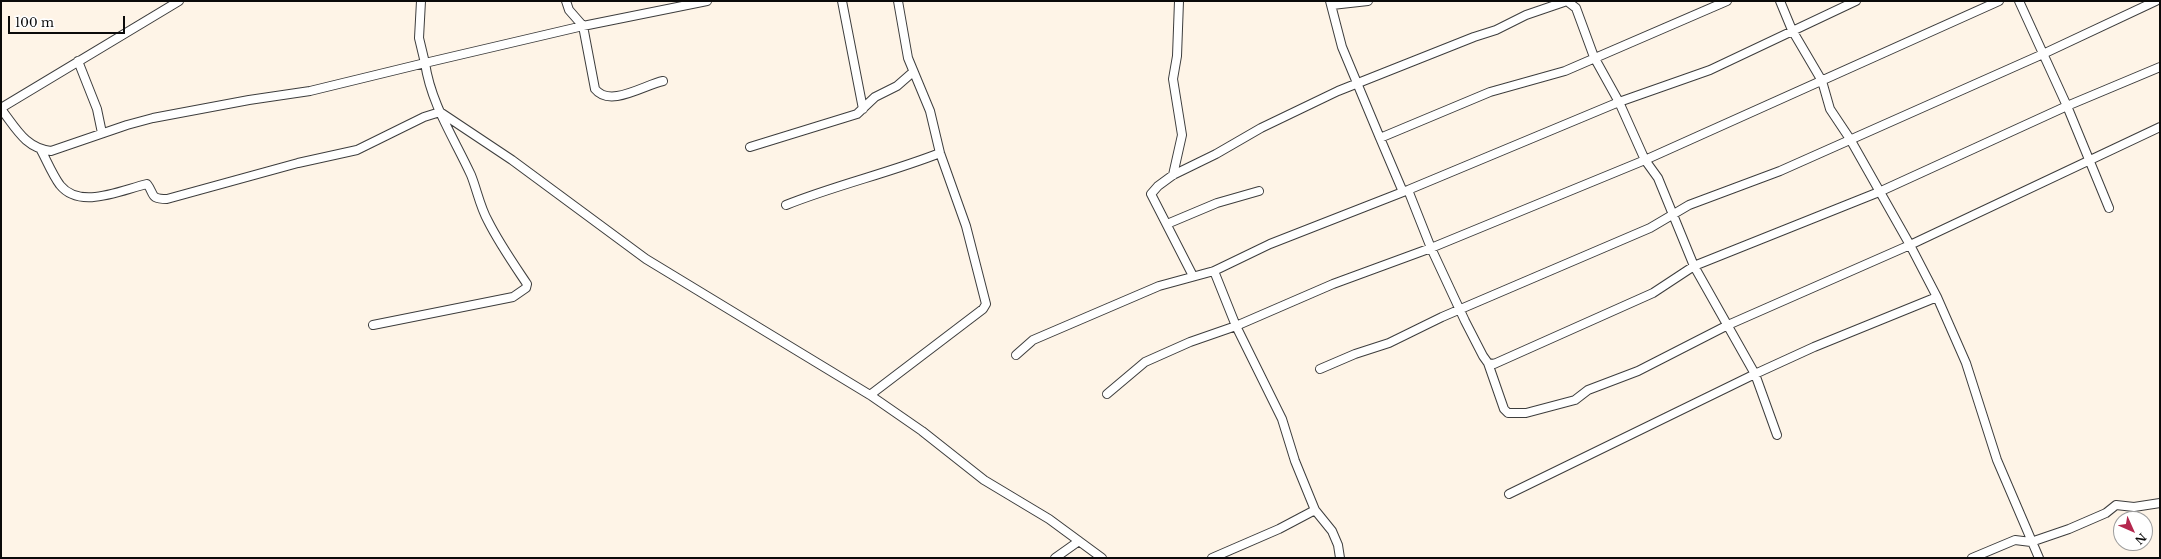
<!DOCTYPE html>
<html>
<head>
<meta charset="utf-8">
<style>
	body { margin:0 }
	#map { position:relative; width:2161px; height:559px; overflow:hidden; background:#fef4e7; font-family:"Libre Baskerville",serif }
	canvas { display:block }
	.frame { position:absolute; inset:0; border:2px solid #0a0a0a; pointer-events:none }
	.north { position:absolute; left:2113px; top:511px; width:40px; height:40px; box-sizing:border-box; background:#fff; border:1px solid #9d9d9d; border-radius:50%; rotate:135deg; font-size:11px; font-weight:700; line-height:16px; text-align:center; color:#0a0a0a }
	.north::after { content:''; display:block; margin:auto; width:14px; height:18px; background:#b4274e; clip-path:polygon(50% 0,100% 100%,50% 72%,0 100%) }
	.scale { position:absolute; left:8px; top:16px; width:117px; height:18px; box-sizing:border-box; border:2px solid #0a0a0a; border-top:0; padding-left:5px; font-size:12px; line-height:14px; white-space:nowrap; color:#0a0a0a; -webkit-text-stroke:3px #fff; paint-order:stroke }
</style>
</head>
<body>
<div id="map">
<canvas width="2161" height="559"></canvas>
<div class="frame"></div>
<div class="north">N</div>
<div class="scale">100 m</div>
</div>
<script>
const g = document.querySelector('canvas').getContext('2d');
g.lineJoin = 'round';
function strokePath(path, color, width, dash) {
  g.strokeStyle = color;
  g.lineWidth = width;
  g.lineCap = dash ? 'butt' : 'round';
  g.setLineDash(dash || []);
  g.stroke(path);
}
const minor = new Path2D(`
	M566 1 569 10 583 26 595 89C610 108 644 85 663 81
	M842 1 863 109
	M1330 1 1342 47 1380 138 1490 92 1565 71 1727 1
	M1567 1 1576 8 1594 57 1619 102 1645 160 1658 178 1694 266 1755 374 1777 435
	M2019 1 2067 106 2109 208
	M1332 5 1368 1
	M78 61 97 109 102 133
	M1 108 179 1
	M1 109C16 128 25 148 51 151L127 125 153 118 249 100 310 91 425 63 419 38 421 1
	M1380 138 1403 192
	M750 147 857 114 875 97 897 86 913 72
	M41 150C47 161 52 174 60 185 80 210 121 190 147 184 155 194 149 199 167 199L298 163 357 150 424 117 440 112 512 160 646 259 870 395 922 431 984 480 1049 519 1102 558
	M1173 175 1182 135 1173 79 1177 56 1179 1
	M1408 190 1431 248 1465 321 1483 356 1488 363 1494 364 1653 293 1694 266 1879 192 2067 106 2160 67
	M786 205C836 185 889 173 940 153
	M1167 224 1217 203 1259 191
	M1214 271 1236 326 1282 419 1295 461 1315 510 1332 531 1338 545 1340 558
	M1193 276 1151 194 1158 186 1173 175 1216 154 1261 128 1338 91 1474 37 1496 30 1526 15 1567 1
	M373 325 513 297 526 288 527 284C513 263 499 243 488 221 480 207 477 190 471 175 454 138 431 104 425 63L583 26 707 1
	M1016 355 1033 340 1159 286 1214 271 1270 244 1408 190 1619 102 1710 70 1856 1
	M1488 363 1504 409 1508 413H1526L1575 400 1588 390 1638 371 1728 325 1910 245 1850 139 1830 109 1822 81 1792 30 1780 1
	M1320 369 1355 354 1389 343 1442 317 1650 228 1689 205 1780 171 2043 54 2156 1
	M1107 394 1145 362 1190 342 1236 326 1333 284 1431 248 1645 160 1999 1
	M870 395 983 309 986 304 966 226 940 153 930 111 908 58 898 1
	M1509 494 1755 374 1814 347 1937 297
	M1055 558 1079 541
	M1212 558 1279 529 1315 510
	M1972 558 2015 540 2031 542 2069 529 2106 513 2116 505 2134 507 2160 503
	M2039 558 1997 460 1966 363 1937 297 1910 245 2160 127`);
strokePath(minor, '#3d3d3d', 10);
strokePath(minor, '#fff', 8);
</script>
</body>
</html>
